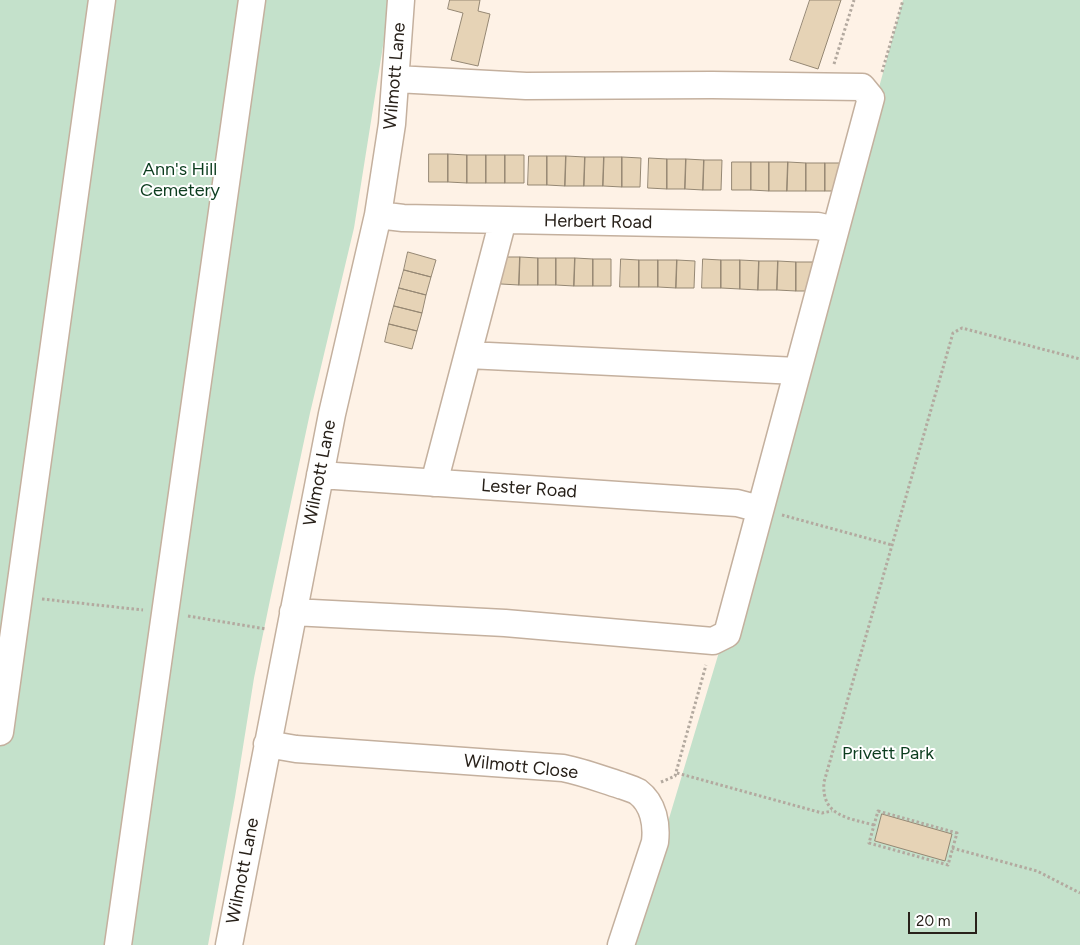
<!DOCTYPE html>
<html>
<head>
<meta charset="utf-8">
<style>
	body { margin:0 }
	#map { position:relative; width:1080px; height:945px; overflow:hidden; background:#fef2e6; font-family:Figtree,sans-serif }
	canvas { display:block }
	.scale { position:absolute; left:908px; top:912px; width:69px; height:22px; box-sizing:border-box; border:2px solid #28211a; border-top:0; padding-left:6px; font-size:15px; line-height:18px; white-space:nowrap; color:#28211a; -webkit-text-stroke:4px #fff; paint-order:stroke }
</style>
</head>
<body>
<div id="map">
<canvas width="1080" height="945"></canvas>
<div class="scale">20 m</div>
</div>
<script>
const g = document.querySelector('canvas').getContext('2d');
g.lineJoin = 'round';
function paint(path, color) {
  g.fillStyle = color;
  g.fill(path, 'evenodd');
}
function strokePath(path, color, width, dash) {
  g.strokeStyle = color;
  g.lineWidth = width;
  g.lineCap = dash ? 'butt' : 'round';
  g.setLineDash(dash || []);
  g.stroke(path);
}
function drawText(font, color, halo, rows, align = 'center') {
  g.font = font + ' Figtree,sans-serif';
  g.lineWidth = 4;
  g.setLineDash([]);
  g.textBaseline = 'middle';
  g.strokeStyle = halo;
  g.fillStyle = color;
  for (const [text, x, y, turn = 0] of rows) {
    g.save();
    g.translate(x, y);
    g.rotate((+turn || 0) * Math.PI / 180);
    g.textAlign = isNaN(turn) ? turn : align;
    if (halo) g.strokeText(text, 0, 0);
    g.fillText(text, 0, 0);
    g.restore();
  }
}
const green = new Path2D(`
	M0 0H392L386 27 354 228 310 413 270 600 254 678 235 797 208 945H0Z
	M903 0H1080V945H631L777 459Z`);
const building = new Path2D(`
	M450 0H480L478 11 490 14 478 66 451 60 463 13 448 9Z
	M810 0H841L818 69 790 60Z
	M429 154H448V182H429Z
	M448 154 467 155V183L448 182Z
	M467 155H486V183H467Z
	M486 155H505V183H486Z
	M505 155H524V183H505Z
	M529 156H547V185H528Z
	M547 156H566L565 186 547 185Z
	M566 156 585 157 584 186H565Z
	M585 157H604L603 186H584Z
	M604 157H622V187L603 186Z
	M622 157 641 158 640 187H622Z
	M649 158 667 159V189L648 188Z
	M667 159H686L685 189H667Z
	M686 159 704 160 703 190 685 189Z
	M704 160H722L721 190H703Z
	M732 162H751V190H732Z
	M751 162H769V191L751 190Z
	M769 162H788L787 191H769Z
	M788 162 806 163V191H787Z
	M806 163H825V191H806Z
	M825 163H844L843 191H825Z
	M408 252 436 260 431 277 404 270Z
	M502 257H520L519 285 501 284Z
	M520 257 538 258V285H519Z
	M538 258H556V285H538Z
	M556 258H575L574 286 556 285Z
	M575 258 593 259V286H574Z
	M593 259H611V286H593Z
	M621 259 639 260V287H620Z
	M703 259 721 260V288H702Z
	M639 260H658V287H639Z
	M658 260H677L676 288 658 287Z
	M677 260 695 261 694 288H676Z
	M721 260H740V289L721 288Z
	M740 260 759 261 758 290 740 289Z
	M759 261H778L777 290H758Z
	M778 261 796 262V291L777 290Z
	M796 262H815V291H796Z
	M404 270 431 277 426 295 399 288Z
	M399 288 426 295 422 313 394 306Z
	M394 306 422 313 417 331 389 324Z
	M389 324 417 331 412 349 385 342Z
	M882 814 952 834 945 861 875 841Z`);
const path = new Path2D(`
	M834 64 854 0
	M882 72 903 0
	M782 515 892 545
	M42 599 143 610
	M188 616 266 629
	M677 773 822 813 832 811
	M661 782 675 776 706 665
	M878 811 957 833 948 865 869 843Z
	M874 825C848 818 821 816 824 782L953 333 962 328 1080 359
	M952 848 1037 871 1080 893`);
const minor = new Path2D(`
	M378 215 403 218 818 226 835 230
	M468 355 797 371
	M320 475 737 503 760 509
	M434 483 503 220
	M293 612 505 623 713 641 727 634 871 98 862 87 712 85 526 86 396 79
	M0 732 102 0
	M267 744 296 749 563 768C583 772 601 779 620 785 626 787 633 789 638 792 654 804 657 825 655 842L621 945
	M118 945 252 0
	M229 945 332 414 378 215 392 124 401 0`);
const streetNames = [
	["Wilmott Lane",395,76,-85],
	["Herbert Road",598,222,1],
	["Wilmott Lane",320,473,-79],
	["Lester Road",529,489,4],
	["Wilmott Close",521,767,6],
	["Wilmott Lane",243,871,-79]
];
const parkNames = [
	["Ann's Hill",180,170],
	["Cemetery",180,191],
	["Privett Park",888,754]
];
paint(green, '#c4e1cb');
paint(building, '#e6d3b6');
strokePath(building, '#958773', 1);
strokePath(minor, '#c4b09e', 29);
strokePath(path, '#b3a99f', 3, [2.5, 2.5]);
strokePath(minor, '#fff', 26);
drawText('18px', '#28211a', '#fff', streetNames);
drawText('18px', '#0c3d1f', '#fff', parkNames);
</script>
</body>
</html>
